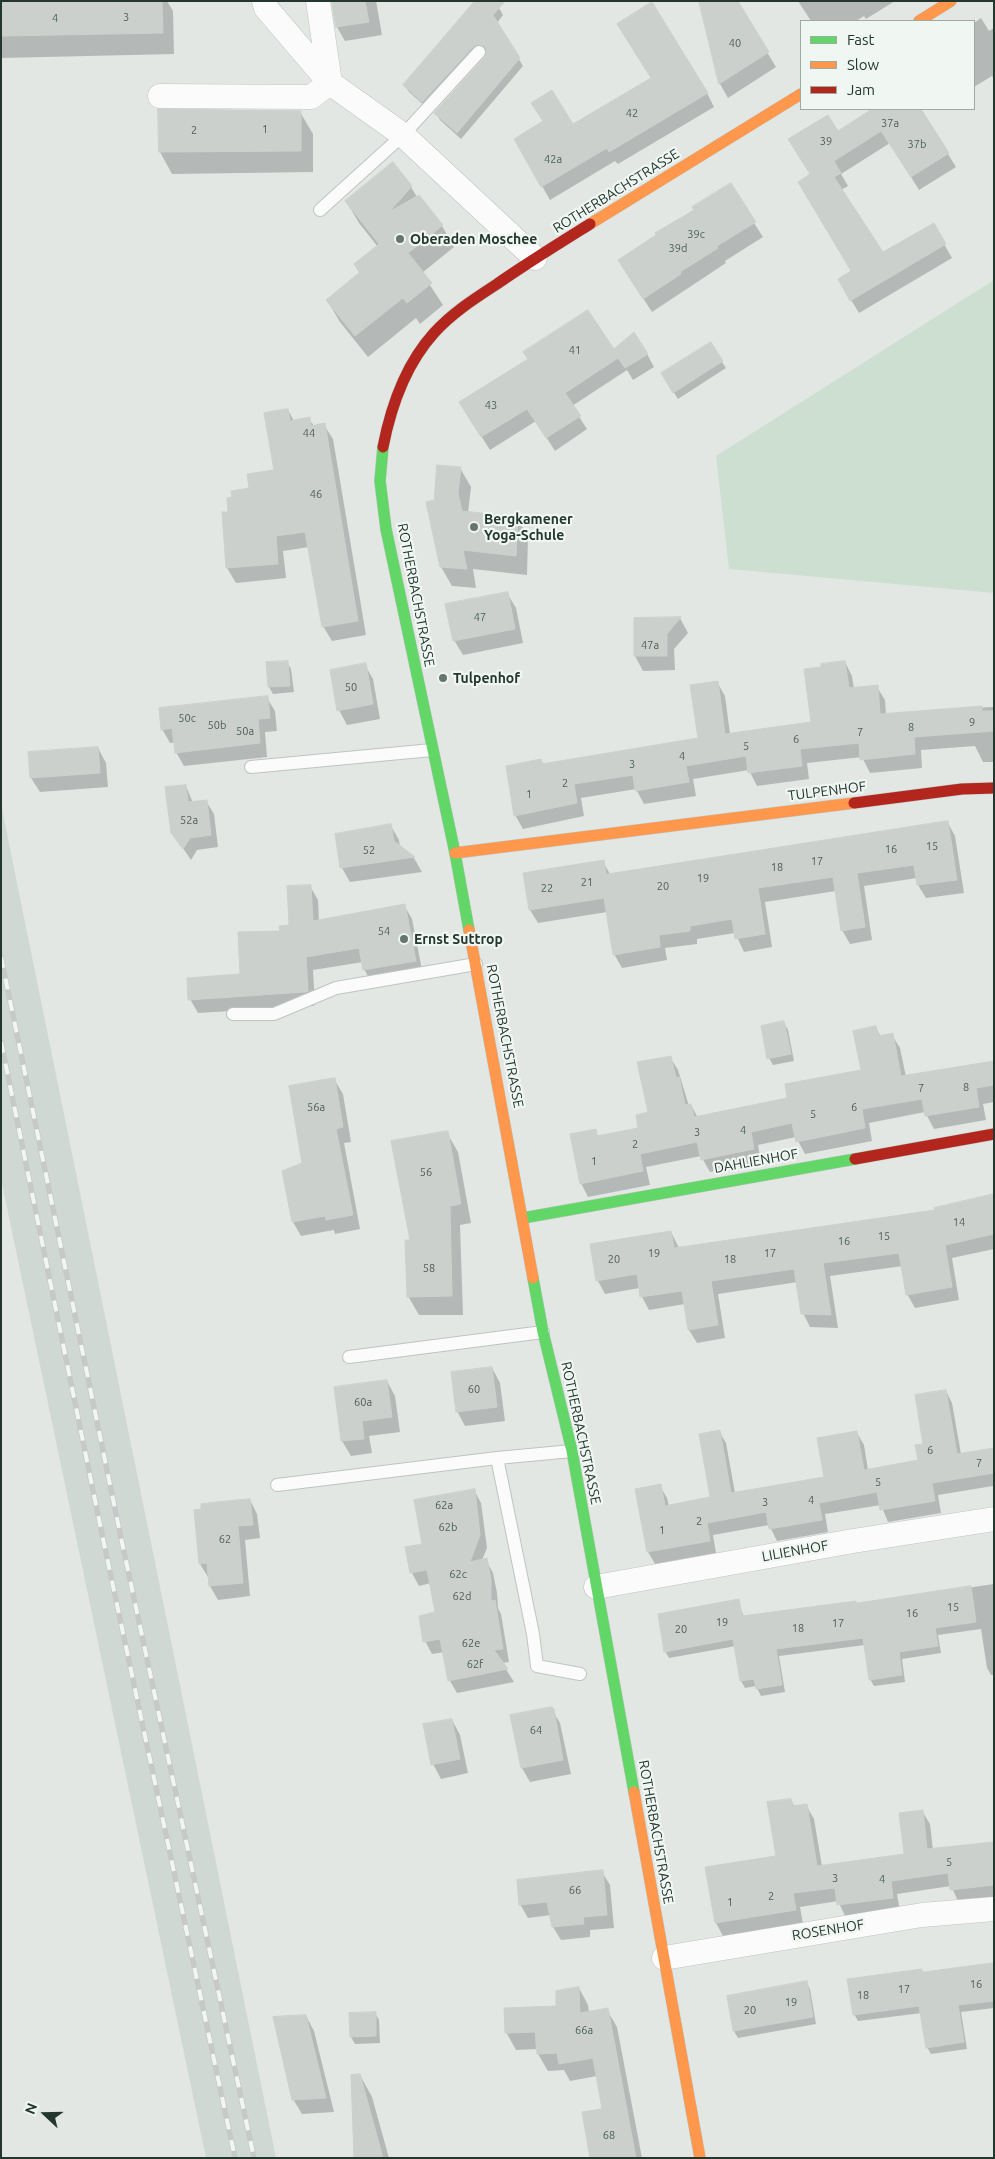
<!DOCTYPE html>
<html>
<head>
<meta charset="utf-8">
<style>
	body { margin:0 }
	#map { position:relative; width:995px; height:2159px; overflow:hidden; background:#e2e7e4; font-family:Ubuntu,sans-serif }
	canvas { display:block }
	.frame { position:absolute; inset:0; border:2px solid #23372f; pointer-events:none }
	.legend { position:absolute; left:800px; top:20px; width:175px; height:90px; box-sizing:border-box; background:#f0f6f2; border:1px solid #9eaaa4; margin:0; padding:6px 9px; list-style:none; font-size:15px; color:#23372f }
	.legend li { display:flex; align-items:center; gap:10px; height:25px }
	.legend b { width:25px; border:1px solid #9eaaa4 }
	.north { position:absolute; left:20px; top:2089px; width:50px; height:50px; -webkit-text-stroke:4px #f0f6f2; paint-order:stroke; rotate:291deg; font-size:14px; font-weight:700; line-height:20px; text-align:center; color:#23372f }
	.north::after { content:''; display:block; margin:auto; width:18px; height:22px; background:#23372f; clip-path:polygon(50% 0,100% 100%,50% 72%,0 100%) }
</style>
</head>
<body>
<div id="map">
<canvas width="995" height="2159"></canvas>
<div class="frame"></div>
<ul class="legend">
<li><b style="height:6px;background:#63d668"></b>Fast</li>
<li><b style="height:6px;background:#ff974d"></b>Slow</li>
<li><b style="height:6px;background:#b3261e"></b>Jam</li>
</ul>
<div class="north">N</div>
</div>
<script>
const g = document.querySelector('canvas').getContext('2d');
g.lineJoin = 'round';
function paint(path, color) {
  g.fillStyle = color;
  g.fill(path, 'evenodd');
}
function strokePath(path, color, width, dash) {
  g.strokeStyle = color;
  g.lineWidth = width;
  g.lineCap = dash ? 'butt' : 'round';
  g.setLineDash(dash || []);
  g.stroke(path);
}
function drawText(font, color, halo, rows, align = 'center') {
  g.font = font + ' Ubuntu,sans-serif';
  g.lineWidth = 4.5;
  g.setLineDash([]);
  g.textBaseline = 'middle';
  g.strokeStyle = halo;
  g.fillStyle = color;
  for (const [text, x, y, turn = 0] of rows) {
    g.save();
    g.translate(x, y);
    g.rotate((+turn || 0) * Math.PI / 180);
    g.textAlign = isNaN(turn) ? turn : align;
    if (halo) g.strokeText(text, 0, 0);
    g.fillText(text, 0, 0);
    g.restore();
  }
}
const built = new Path2D(`
	M1 804 276 2158H206L1 1179Z`);
const green = new Path2D(`
	M994 280V593L729 569 716 456Z`);
const shadow = new Path2D(`
	M1 1H167L173 11 174 54 1 58Z
	M333 1H376L382 35 345 41 337 27Z
	M495 1 503 15 497 23 523 66 461 139 440 120 436 113 486 58 488 52 481 51 427 108 409 92 405 85Z
	M700 1H736L776 67 728 98 720 84Z
	M798 1H895L866 19 864 16 856 21H811Z
	M981 18 989 31 994 28V79L992 76 974 87V23Z
	M707 93 714 107 618 164 615 161 550 200 515 139 544 122 573 126Z
	M875 109H920L956 167 919 190 890 143 841 174 848 186 841 190 883 254 933 225 952 258 859 313 839 280 853 271 811 175 838 133Z
	M300 112 313 134V172L172 174 160 152Z
	M411 187 417 197 442 226 454 247 422 273 443 305 420 324 416 318 368 357 340 322 327 300 360 274 355 265 378 247 359 223 346 201Z
	M754 223 763 237 725 261 726 263 652 312 628 275Z
	M614 351 647 354 654 367 633 380 627 370 572 406 587 429 555 451 536 421 490 450 468 415 529 360Z
	M722 362 726 368 678 399 662 374Z
	M288 410 294 421 309 419 314 426 324 425 333 439 366 635 332 641 323 626 309 547 283 551 286 578 236 583 227 568 230 513 250 489 275 471Z
	M460 468 471 487 468 513 517 518 528 537 527 575 473 569 476 588 452 586 441 567 435 501Z
	M507 593 516 608 523 643 463 655 454 640Z
	M680 618 688 633 674 649 675 670 643 671 635 656V619Z
	M287 662 291 669 294 692 273 694 269 687Z
	M845 662 852 676 854 689 877 687 885 700 886 715 942 709 994 707V762H983L975 746 921 750 922 768 870 773 862 757 807 763 809 779 757 786 749 770 693 779 696 796 644 804 636 789 581 798 584 816 523 829 515 815 541 760 544 765 699 739 717 682 725 696 730 734 813 723 822 668Z
	M365 665 373 679 380 719 347 725 339 710Z
	M267 698 275 711 277 731 265 732 267 757 184 766 176 752 175 742 170 743 162 729Z
	M98 748 106 763 108 787 40 792 31 778Z
	M186 786 193 803 206 801 214 814 218 847 197 850 191 860 172 832Z
	M948 823 955 836 964 893 926 898 918 885 917 878 864 886 872 940 850 944 842 930 836 891 765 902 772 947 744 952 735 933 697 939V944L665 948 667 960 622 968 614 954 607 912 538 923 530 910 603 862 610 874Z
	M391 826 399 840 400 848 414 858 422 872 350 882 342 868 336 836Z
	M310 886 318 900 319 921 404 905 412 919 423 975 372 983 364 969 363 962 313 970 315 1005 313 1006 198 1013 190 999 241 975 281 932 290 926Z
	M784 1023 788 1030 794 1061 773 1065 769 1058Z
	M876 1028 881 1037 892 1035 900 1048 906 1077 994 1061V1102L983 1104 986 1120 934 1129 925 1112 869 1123 872 1141 805 1154 796 1137 758 1145 761 1162 710 1172 701 1156 646 1167 650 1185 588 1197 581 1183 595 1131 599 1137 640 1129 649 1113 670 1057 678 1070 689 1106 691 1105 698 1118 789 1099 863 1071Z
	M334 1079 343 1094 351 1142 344 1143 360 1229 335 1234 334 1230 301 1236 293 1222 304 1164Z
	M447 1133 458 1152 471 1223 460 1225 463 1315H419L408 1296 411 1241Z
	M994 1195V1249L952 1258 959 1300 915 1308 907 1294 903 1266 830 1276 838 1328 810 1327 803 1313 798 1282 718 1294 725 1338 697 1343 689 1330 685 1304 649 1310 642 1297 640 1288 605 1294 598 1281 592 1246 671 1232 679 1248 936 1211Z
	M492 1368 500 1383 505 1421 465 1426 457 1411Z
	M387 1381 395 1396 400 1432 369 1436 372 1453 351 1456 342 1441 335 1388Z
	M946 1391 952 1403 961 1454 994 1449V1491L993 1486 938 1495 941 1513 888 1522 881 1505 825 1514 828 1532 777 1541 769 1525 713 1535 716 1553 655 1564 648 1552 637 1490 660 1486 667 1498 669 1506 712 1498 719 1431 726 1443 735 1493 826 1478 857 1433 864 1445 868 1470 919 1461Z
	M474 1490 481 1503 487 1548 482 1560H486L493 1573 497 1593 498 1608 501 1614 509 1662 502 1663 514 1682 457 1693 450 1681 444 1652 432 1654 425 1641 437 1613 431 1583 419 1586 412 1573 407 1548 423 1545Z
	M250 1500 257 1514 260 1538 245 1540 250 1596 218 1600 210 1586V1577H208L200 1564Z
	M994 1584V1675H991L987 1668 981 1629 938 1635 941 1653 902 1659 905 1682 874 1686 870 1679 865 1645 779 1656 785 1692 761 1696 756 1686 745 1688 741 1681 736 1646 669 1658 665 1651 738 1601 744 1617 856 1604Z
	M551 1708 560 1723 571 1774 530 1782 522 1768 512 1716Z
	M452 1720 460 1735 468 1773 441 1779 433 1764Z
	M791 1800 795 1807 806 1805 814 1819 822 1866 905 1855 922 1811 930 1824 933 1850 994 1843V1899L959 1903 951 1886 897 1894 900 1911 846 1918 838 1901 800 1907 803 1924 723 1936 716 1923 777 1857Z
	M602 1872 610 1885 614 1928 590 1930V1937L561 1940 553 1927 551 1915 528 1918 520 1904Z
	M994 1965V2008L961 2012 967 2049 931 2054 927 2047 922 2013 858 2021 854 2014 921 1970 923 1973Z
	M806 1982 810 1989 816 2024 738 2038 734 2031Z
	M579 1988 588 2005 589 2013 607 2010 617 2027 642 2158H592L604 2110 597 2076 570 2081 564 2070 548 2071 538 2054V2049L516 2050 506 2032 557 2007Z
	M375 2013 379 2020 380 2043 355 2044 351 2037 350 2014Z
	M306 2016 314 2031 334 2112 302 2114 293 2099Z
	M360 2075 372 2097 389 2158H356Z`);
const building = new Path2D(`
	M1 1H162L163 33 1 36Z
	M332 1H365L369 22 336 27Z
	M475 1H505L493 15 520 58 457 133 434 113 485 57 487 50 484 46 477 44 473 47 422 102 403 85Z
	M699 1H738L769 52 719 84Z
	M652 2 708 93 609 152 607 148 541 187 514 139 543 121 531 103 552 90 573 124 651 78 617 24Z
	M158 109 301 111V151L159 152Z
	M868 109H921L949 153 911 177 881 131 834 161 841 173 834 177 883 252 934 223 946 244 850 301 838 279 851 271 798 182 810 174 788 139 828 115 838 131 869 111Z
	M393 162 412 186 389 212 419 195 443 225 408 253 432 283 407 303 403 298 355 336 326 300 360 272 354 264 379 244 345 201Z
	M731 183 756 222 717 246 718 248 680 272 681 274 643 299 618 260 656 235 655 233 694 210 692 207Z
	M588 310 614 349 634 332 648 354 625 368 618 358 565 393 581 416 546 438 527 409 481 437 459 402 528 359 523 352Z
	M711 342 723 361 673 393 661 373Z
	M288 409 290 421 310 417 311 426 325 423 358 621 322 627 305 532 276 536 278 564 226 568 222 512H228L227 498 232 497 231 491 249 488 247 474 274 470 264 413Z
	M437 465 461 467 458 493 462 511 518 517 516 556 463 550 467 569 440 567 426 502 434 500Z
	M508 592 515 629 453 641 445 604Z
	M681 617 667 634V656H634V618Z
	M288 661 290 686 268 687 266 662Z
	M845 661 849 688 878 685 880 714 982 706V711H994V731L914 737 915 754 860 760 859 743 800 749 802 766 748 773 746 756 686 766 689 782 635 791 633 775 574 784 577 803 514 816 506 766 541 759 542 764 698 738 690 685 718 681 725 734 811 722 804 669 821 667V664Z
	M366 663 373 704 337 711 330 670Z
	M268 696 270 718 258 719 260 743 175 753 172 728 161 730 159 708Z
	M98 747 100 773 30 778 28 752Z
	M186 785 188 802 207 800 211 835 190 838 183 849 171 833 165 787Z
	M948 821 957 880 917 885 914 865 857 873 865 927 841 931 833 877 758 888 765 934 735 939 732 919 690 926V931L659 935 660 947 613 955 604 898 529 910 523 873 604 860 606 874Z
	M391 824 394 841 415 857 340 868 335 834Z
	M311 885 313 921 405 904 416 961 363 970 359 948 306 957 308 991 305 992 188 1000 187 978 240 974 238 932 280 931 279 926 289 925 287 886Z
	M784 1021 791 1054 767 1059 761 1026Z
	M876 1026 879 1036 893 1033 901 1076 994 1061V1085L976 1088 979 1107 925 1116 922 1099 862 1109 865 1128 796 1142 792 1123 751 1132 754 1149 701 1160 697 1142 640 1154 643 1171 580 1184 570 1134 596 1129 597 1136 638 1128 636 1115 648 1112 637 1062 671 1056 676 1078 679 1077 685 1105 691 1104 694 1117 787 1098 785 1084 861 1070 853 1031Z
	M335 1078 343 1127 336 1129 353 1215 326 1220 325 1216 292 1222 282 1171 302 1163 289 1086Z
	M448 1131 461 1204 450 1206 452 1296 407 1297 405 1240H410L391 1141Z
	M994 1194V1234L945 1245 952 1287 906 1295 899 1253 823 1263 831 1315 801 1314 794 1269 711 1281 718 1325 688 1330 682 1291 640 1297 637 1274 596 1281 590 1244 671 1231 674 1248 935 1210 934 1208Z
	M492 1367 497 1407 456 1412 451 1372Z
	M387 1380 392 1417 362 1421 364 1439 341 1441 334 1387Z
	M946 1390 957 1454 994 1448V1473L932 1483 935 1501 880 1510 877 1492 819 1503 822 1520 769 1529 766 1512 707 1523 710 1541 647 1552 635 1489 661 1484 665 1506 710 1497 699 1434 720 1430 731 1493 824 1477 817 1438 857 1431 864 1470 918 1460 915 1445 923 1444 915 1395Z
	M475 1489 480 1535 470 1562 487 1558 491 1580V1601L495 1600 503 1649 494 1650 508 1669 448 1681 440 1639 423 1642 419 1616 435 1612 427 1570 410 1573 405 1547 422 1544 414 1500Z
	M250 1499 253 1525 238 1526 243 1583 209 1586 207 1563 199 1564 194 1510 201 1509V1504Z
	M971 1586 976 1622 935 1628 938 1646 899 1652 902 1675 869 1680 863 1638 776 1649 782 1685 756 1689 754 1679 740 1681 733 1639 664 1652 658 1614 739 1599 742 1616 856 1601V1603Z
	M552 1707 554 1709 563 1760 521 1768 510 1715Z
	M452 1719 460 1759 431 1765 423 1724Z
	M791 1799 793 1806 807 1804 817 1866 904 1854 899 1813 923 1810 927 1849 994 1842V1885L950 1890 948 1873 891 1881 893 1898 837 1905 835 1888 793 1893 796 1910 715 1923 705 1867 776 1856 767 1802Z
	M603 1870 607 1915 583 1917 584 1924 552 1927 547 1902 519 1905 517 1880Z
	M994 1963V2001L958 2005 964 2042 926 2048 919 2006 853 2015 847 1979 922 1969V1972Z
	M807 1981 813 2017 733 2031 727 1996Z
	M579 1987 580 2013 608 2008 636 2158H590L582 2112 602 2109 593 2058 559 2064 557 2053 537 2054 535 2032 505 2033 504 2008 556 2006V1991Z
	M376 2012V2036L350 2037 349 2013Z
	M306 2015 326 2098 292 2100 273 2017Z
	M360 2074 383 2158H354L351 2075Z`);
const lane = new Path2D(`
	M320 210 403 135 479 52
	M251 767 432 750
	M233 1014H274L336 988 476 964
	M349 1357 543 1332
	M497 1458 533 1634 537 1666 580 1674
	M277 1485 497 1458 572 1451`);
const street = new Path2D(`
	M264 1 266 8 330 83 403 135 535 258
	M318 1 330 83
	M160 96 311 97 330 83
	M596 1587 853 1541 994 1519
	M664 1958 922 1915 994 1909`);
const fast = new Path2D(`
	M383 447 380 481 386 529 455 853 469 930
	M523 1218 855 1159
	M533 1278 543 1332 572 1451 634 1792`);
const slow = new Path2D(`
	M919 21 951 1
	M590 224 801 94
	M455 853 854 803
	M469 930 533 1278
	M634 1792 700 2158`);
const jam = new Path2D(`
	M383 447C391 406 405 365 434 333 452 313 474 299 497 284 527 263 558 244 590 224
	M854 803 962 789 994 788
	M855 1159 994 1134`);
const rail = new Path2D(`
	M1 957 120 1533 254 2158
	M1 1042 103 1539 235 2158`);
const markers = [
	[400,239,5,"#66756e"],
	[474,527,5,"#66756e"],
	[443,678,5,"#66756e"],
	[404,939,5,"#66756e"]
];
const numberNames = [
	["3",126,17],
	["4",55,18],
	["40",735,43],
	["42",632,113],
	["37a",890,123],
	["1",265,129],
	["2",194,130],
	["39",826,141],
	["37b",917,144],
	["42a",553,159],
	["39c",696,234],
	["39d",678,248],
	["41",575,350],
	["43",491,405],
	["44",309,433],
	["46",316,494],
	["47",480,617],
	["47a",650,645],
	["50",351,687],
	["50c",187,718],
	["9",972,722],
	["50b",217,725],
	["8",911,727],
	["50a",245,731],
	["7",860,732],
	["6",796,739],
	["5",746,746],
	["4",682,756],
	["3",632,764],
	["2",565,783],
	["1",529,794],
	["52a",189,820],
	["15",932,846],
	["16",891,849],
	["52",369,850],
	["17",817,861],
	["18",777,867],
	["19",703,878],
	["21",587,882],
	["20",663,886],
	["22",547,888],
	["54",384,931],
	["8",966,1087],
	["7",921,1088],
	["56a",316,1107],
	["6",854,1107],
	["5",813,1114],
	["4",743,1130],
	["3",697,1132],
	["2",635,1144],
	["1",594,1161],
	["56",426,1172],
	["14",959,1222],
	["15",884,1236],
	["16",844,1241],
	["19",654,1253],
	["17",770,1253],
	["20",614,1259],
	["18",730,1259],
	["58",429,1268],
	["60",474,1389],
	["60a",363,1402],
	["6",930,1450],
	["7",979,1463],
	["5",878,1482],
	["4",811,1500],
	["3",765,1502],
	["62a",444,1505],
	["2",699,1521],
	["62b",448,1527],
	["1",662,1530],
	["62",225,1539],
	["62c",458,1574],
	["62d",462,1596],
	["15",953,1607],
	["16",912,1613],
	["19",722,1622],
	["17",838,1623],
	["18",798,1628],
	["20",681,1629],
	["62e",471,1643],
	["62f",475,1664],
	["64",536,1730],
	["5",949,1862],
	["3",835,1878],
	["4",882,1879],
	["66",575,1890],
	["2",771,1896],
	["1",730,1902],
	["16",976,1984],
	["17",904,1989],
	["18",863,1995],
	["19",791,2002],
	["20",750,2010],
	["66a",584,2030],
	["68",609,2135]
];
const streetNames = [
	["ROTHERBACHSTRASSE",616,191,-32],
	["ROTHERBACHSTRASSE",416,595,79],
	["TULPENHOF",827,791,-7],
	["ROTHERBACHSTRASSE",505,1036,79],
	["DAHLIENHOF",756,1161,-10],
	["ROTHERBACHSTRASSE",581,1433,78],
	["LILIENHOF",795,1551,-10],
	["ROTHERBACHSTRASSE",656,1832,80],
	["ROSENHOF",828,1930,-9]
];
const poiNames = [
	["Oberaden Moschee",410,239],
	["Bergkamener",484,519],
	["Yoga-Schule",484,535],
	["Tulpenhof",453,678],
	["Ernst Suttrop",414,939]
];
paint(built, '#d0d8d4');
paint(green, '#cddfd0');
paint(shadow, '#0003');
paint(building, '#cbd0cd');
strokePath(building, '#cbd0cd', 1);
strokePath(lane, '#bfc4c1', 14);
strokePath(street, '#bfc4c1', 25);
strokePath(fast, '#bec5c1', 12);
strokePath(slow, '#bec5c1', 12);
strokePath(jam, '#bec5c1', 12);
strokePath(lane, '#fbfbfb', 12);
strokePath(street, '#fbfbfb', 24);
strokePath(fast, '#63d668', 11);
strokePath(slow, '#ff974d', 11);
strokePath(jam, '#b3261e', 11);
strokePath(rail, '#c6c9c8', 5.5);
strokePath(rail, '#f0f6f2', 4, [11]);
for (const [x, y, r, color] of markers) {
  const dot = new Path2D();
  dot.arc(x, y, r, 0, 2 * Math.PI);
  g.fillStyle = color;
  g.fill(dot);
  strokePath(dot, '#f0f6f2', 2);
}
drawText('11px', '#4e5e57', null, numberNames);
drawText('14px', '#23372f', '#f0f6f2', streetNames);
drawText('bold 14px', '#23372f', '#f0f6f2', poiNames, 'left');
</script>
</body>
</html>
